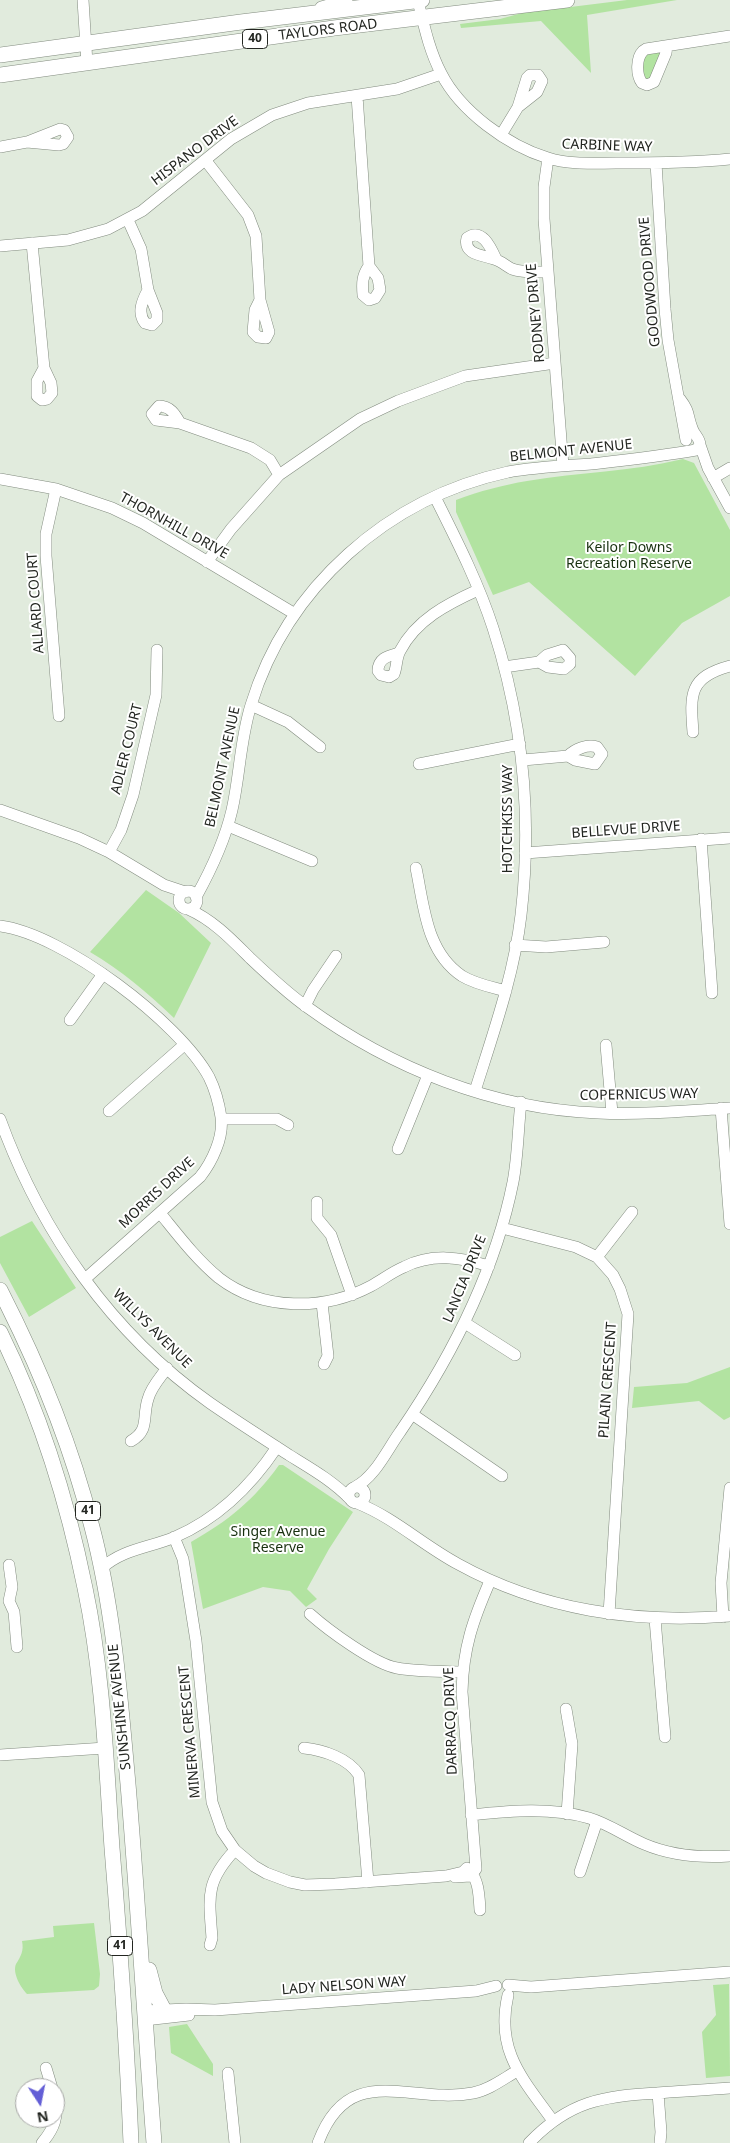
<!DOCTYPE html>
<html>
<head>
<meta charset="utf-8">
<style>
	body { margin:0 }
	#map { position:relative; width:730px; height:2143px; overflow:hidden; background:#e1ebdd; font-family:"Noto Sans",sans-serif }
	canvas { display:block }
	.north { position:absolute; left:15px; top:2078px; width:50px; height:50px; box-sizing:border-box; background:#fff; border:1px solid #a7a8a6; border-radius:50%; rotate:169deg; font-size:14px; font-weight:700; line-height:20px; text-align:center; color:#232621 }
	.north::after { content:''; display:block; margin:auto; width:18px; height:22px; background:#635ed6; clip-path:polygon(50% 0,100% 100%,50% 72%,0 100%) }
</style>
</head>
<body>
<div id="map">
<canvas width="730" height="2143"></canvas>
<div class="north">N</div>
</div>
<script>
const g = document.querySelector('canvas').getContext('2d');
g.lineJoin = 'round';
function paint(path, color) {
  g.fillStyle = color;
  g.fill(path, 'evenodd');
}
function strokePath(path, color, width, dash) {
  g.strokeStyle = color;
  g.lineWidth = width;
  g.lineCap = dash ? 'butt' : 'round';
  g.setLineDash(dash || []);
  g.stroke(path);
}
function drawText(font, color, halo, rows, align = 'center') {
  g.font = font + ' "Noto Sans",sans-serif';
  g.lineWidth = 4;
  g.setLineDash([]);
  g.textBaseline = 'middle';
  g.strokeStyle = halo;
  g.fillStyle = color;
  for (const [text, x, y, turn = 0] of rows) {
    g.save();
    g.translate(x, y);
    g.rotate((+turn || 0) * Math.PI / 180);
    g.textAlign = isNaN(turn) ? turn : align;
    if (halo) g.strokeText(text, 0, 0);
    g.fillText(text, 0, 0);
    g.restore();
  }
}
const green = new Path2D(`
	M627 0H677L587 15 591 73 541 21 461 28 460 24 500 19 522 13Z
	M661 51 651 79 648 80 643 76V61L645 55Z
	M683 459 694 463 730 530V596L682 623 635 676 529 582 493 595 456 512V500C480 491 503 485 527 481 580 472 630 472 683 459Z
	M146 890 179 913 211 943 174 1018C148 993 121 970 90 952Z
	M32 1221 76 1288 29 1317 0 1263V1237Z
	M730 1367V1417L724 1420 699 1401 632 1408 634 1387 687 1383Z
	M279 1465H283L353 1512 329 1549 307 1589 317 1599 306 1607 290 1591 263 1587 203 1609 191 1542C228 1521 254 1500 279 1465Z
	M94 1923 100 1974 99 1986 94 1990 27 1994C21 1988 12 1973 16 1964 21 1956 24 1951 22 1941L54 1937 53 1926Z
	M729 1984 730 2076 706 2078 702 2032 716 2015 713 1985Z
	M187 2024 213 2064V2076L171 2053 169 2027Z`);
const minor = new Path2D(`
	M83 0 87 63
	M418 1C424 25 429 50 441 73 460 111 508 146 548 158 570 165 594 163 616 163 654 163 692 163 730 159
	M321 7 347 0
	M667 46 666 53 654 82 647 85 642 83C636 75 636 58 643 51L646 49 730 36
	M357 96 369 266 378 278 380 290 375 298 369 300 363 295C362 283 362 276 369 266
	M501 135 518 107 527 78 530 75H538L542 81 537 92 518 107
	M0 147 27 142 60 129 64 130 68 137 63 144 59 145 27 142
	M548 158 544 187V219L563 466
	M206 161 248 215 256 236 260 300 269 332 266 338 258 337 253 332 255 310 260 300
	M656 163 665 309 668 340 686 440
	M128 220 141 249 148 290 157 313V320L152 325 145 323C137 313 142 301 148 290
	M32 243 44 368 51 383 52 393 47 399 42 400 37 396V381L44 368
	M0 246 68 240 108 229 142 211 231 139 272 115 308 103 397 89 441 74
	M496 259C491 248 482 227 467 238 463 255 483 255 494 259 501 261 506 266 512 269 523 273 536 272 548 272
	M180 423C175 414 170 406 159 406L152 414 156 420 180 423 251 448 270 460 279 475
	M700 445 708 468 730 508
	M713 478 730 468
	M0 479 56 489 112 508 143 523 295 614
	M56 489 46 534V556L59 716
	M435 497C456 539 478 582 493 628 523 721 532 819 521 915 514 975 493 1034 475 1091
	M207 562 231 529 279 475 360 419 398 401 465 376 555 363
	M399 653C388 656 378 658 378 671L381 675 389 677 394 674C397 667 396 658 400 651 416 620 447 604 478 590
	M504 667 539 662 547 655 563 650 570 658V664L564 669 548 667 539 662
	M251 705 288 722 320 747
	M693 732C690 694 689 677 730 666
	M523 760 568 756 575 760 595 764 602 754 597 747C587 744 575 749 568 756
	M419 764 520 744
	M0 810 79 838 109 852 164 885 185 892
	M228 826 312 861
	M701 839 712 993
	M109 852 121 830 133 795 156 695 157 650
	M525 853 730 838
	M416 868C424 906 426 952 462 976 475 984 491 987 506 991
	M179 900a9 9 0 1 1 18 0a9 9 0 1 1-18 0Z
	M196 897C211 870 225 840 232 810 240 775 240 740 251 705 287 587 388 498 508 472 536 467 563 466 591 464 626 460 662 456 696 450L700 445C700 438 694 435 692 428 687 415 690 412 680 399
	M188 909C213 920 231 939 250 958 268 975 287 993 307 1007 391 1068 493 1109 598 1113 642 1115 686 1111 730 1108
	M0 926C63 934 179 1022 209 1077 215 1089 219 1104 221 1117 224 1137 212 1162 200 1177L85 1279
	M515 945 546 947 604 942
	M305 1006 313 990 336 956
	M70 1020 103 974
	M606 1045 612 1113
	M721 1108 730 1224
	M109 1111 184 1045
	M0 1119C41 1232 111 1333 210 1403 236 1421 263 1438 289 1455 310 1468 333 1481 350 1499
	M222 1119H277L288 1125
	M398 1149 428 1075
	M317 1202V1218L331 1235 352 1295
	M160 1213C178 1235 196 1259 219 1278 262 1311 324 1311 371 1286 382 1280 392 1272 404 1267 432 1253 460 1257 489 1266
	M502 1228 576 1247 597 1257 613 1275 620 1289 628 1314 609 1614
	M597 1257 632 1212
	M322 1303 328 1356 324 1364
	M465 1323 515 1355
	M412 1414 502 1476
	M131 1441C150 1430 142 1417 148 1399 151 1387 160 1378 167 1368
	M349 1495a8 8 0 1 1 16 0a8 8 0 1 1-16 0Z
	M355 1487C375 1477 387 1450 400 1432 452 1356 495 1272 513 1182 518 1156 518 1128 521 1102
	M357 1503C393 1517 424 1546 458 1564 541 1610 636 1624 730 1616
	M174 1537 183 1559 196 1641 212 1802 222 1831 235 1850 254 1866 266 1873 290 1882 305 1885 335 1884 446 1876 463 1872 467 1868
	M102 1568C123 1549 149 1548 175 1537 219 1518 251 1486 277 1447
	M9 1601 14 1612 17 1647
	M9 1601 12 1587 9 1565
	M310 1614C328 1630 374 1664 397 1668 418 1672 441 1671 462 1672
	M723 1617 721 1583 730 1488
	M655 1619 665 1737
	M566 1709 572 1744 567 1814
	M304 1748C323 1750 348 1758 359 1775L368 1882
	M0 1755 105 1748
	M471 1815C511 1811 550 1807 589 1818 609 1824 625 1836 644 1844 672 1856 700 1858 730 1856
	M469 1869C479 1881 479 1895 480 1910
	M580 1872 597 1821
	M455 1877 470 1876 476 1869 462 1692C463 1648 473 1620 490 1581
	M210 1945 212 1938C209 1897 205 1882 235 1850
	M508 1985 531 1987 730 1972
	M508 1995C495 2051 523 2079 553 2121
	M145 2011 186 2009 215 2010 476 1991 496 1986
	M145 2020 189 2015
	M46 2068 52 2088
	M228 2073 235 2143
	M658 2093 661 2132 660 2143
	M42 2143C54 2129 59 2116 55 2098
	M318 2143C349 2059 410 2105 473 2093 489 2090 503 2079 517 2071
	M529 2143C569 2101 603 2096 657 2093 681 2091 706 2090 730 2088`);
const major = new Path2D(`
	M0 55 241 22 422 0
	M0 75 334 28 567 0
	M0 1290C39 1366 71 1444 92 1527 114 1611 120 1697 128 1784 138 1903 145 2023 154 2143
	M0 1332C40 1413 67 1499 85 1588 103 1673 106 1761 112 1848 120 1946 127 2045 131 2143
	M149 1970 155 1993 164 2010`);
const shields = [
	[255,39,25],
	[88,1511,25],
	[120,1946,25]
];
const shieldNames = [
	["40",255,39],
	["41",88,1511],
	["41",120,1946]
];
const streetNames = [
	["TAYLORS ROAD",328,30,-7],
	["CARBINE WAY",607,146,2],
	["HISPANO DRIVE",195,151,-37],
	["GOODWOOD DRIVE",650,282,-95],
	["RODNEY DRIVE",536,313,-95],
	["BELMONT AVENUE",571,451,-6],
	["THORNHILL DRIVE",174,526,29],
	["ALLARD COURT",36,603,-94],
	["ADLER COURT",127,749,-76],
	["BELMONT AVENUE",223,767,-78],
	["HOTCHKISS WAY",508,819,-90],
	["BELLEVUE DRIVE",626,830,-4],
	["COPERNICUS WAY",639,1095,-1],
	["MORRIS DRIVE",157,1193,-43],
	["LANCIA DRIVE",465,1279,-68],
	["WILLYS AVENUE",152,1329,45],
	["PILAIN CRESCENT",608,1380,-86],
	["SUNSHINE AVENUE",120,1707,-96],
	["DARRACQ DRIVE",451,1721,-92],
	["MINERVA CRESCENT",190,1732,-95],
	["LADY NELSON WAY",344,1986,-4]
];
const parkNames = [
	["Keilor Downs",629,548],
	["Recreation Reserve",629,564],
	["Singer Avenue",278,1532],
	["Reserve",278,1548]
];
paint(green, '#b2e3a1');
strokePath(minor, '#828b7f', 12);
strokePath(major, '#828b7f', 16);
strokePath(minor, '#fff', 11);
strokePath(major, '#fff', 15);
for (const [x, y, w] of shields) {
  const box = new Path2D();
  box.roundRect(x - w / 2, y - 9.5, w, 19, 4);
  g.fillStyle = '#fff';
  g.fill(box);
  strokePath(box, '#232621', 1);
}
drawText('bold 12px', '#232621', null, shieldNames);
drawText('14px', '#232621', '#fff', streetNames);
drawText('14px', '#18300f', '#fff', parkNames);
</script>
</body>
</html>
